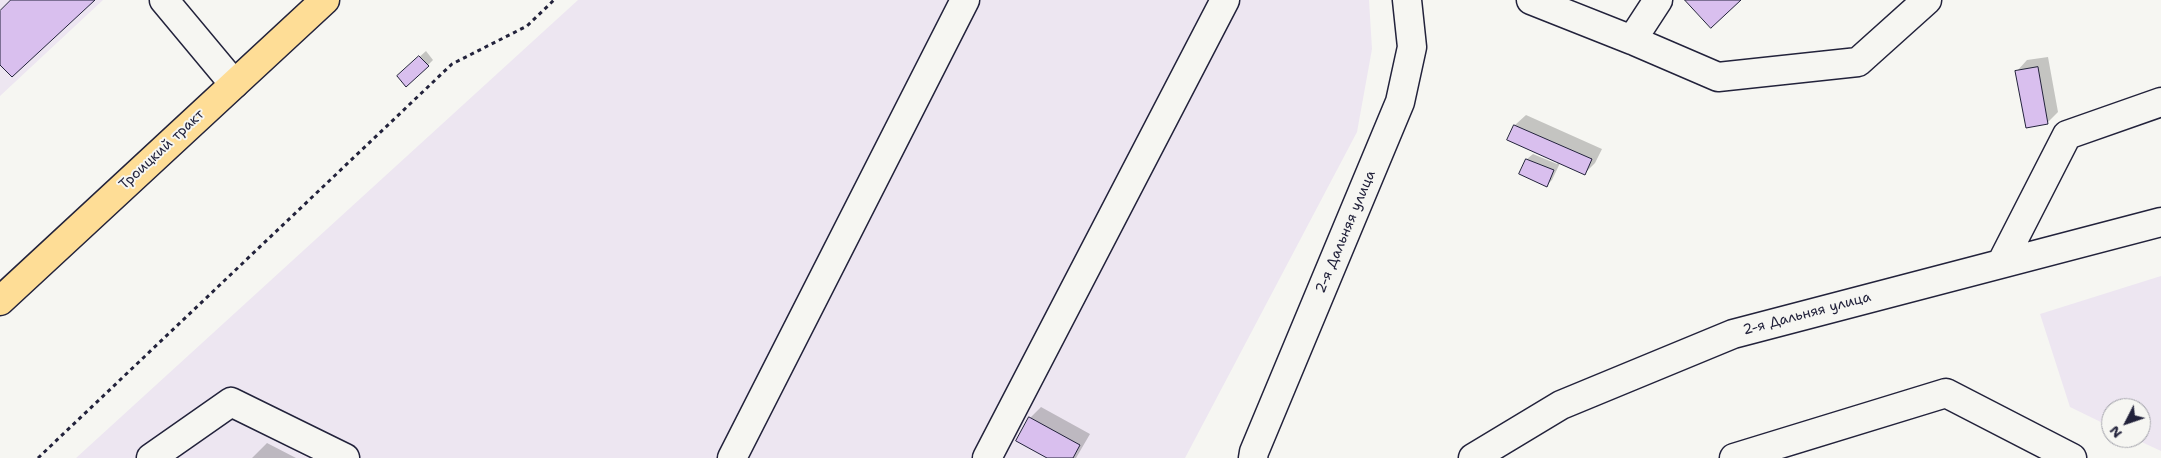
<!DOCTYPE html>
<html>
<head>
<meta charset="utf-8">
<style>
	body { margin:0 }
	#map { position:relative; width:2161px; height:458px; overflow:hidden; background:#f6f6f2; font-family:"Shantell Sans",sans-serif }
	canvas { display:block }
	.north { position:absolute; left:2101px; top:398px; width:50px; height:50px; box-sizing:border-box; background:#f6f6f2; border:1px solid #a1a1a9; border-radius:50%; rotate:229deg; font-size:14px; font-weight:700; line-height:20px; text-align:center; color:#22223b }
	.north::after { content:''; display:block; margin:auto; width:18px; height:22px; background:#22223b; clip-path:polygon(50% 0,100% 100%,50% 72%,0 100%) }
</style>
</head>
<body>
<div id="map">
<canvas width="2161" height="458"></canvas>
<div class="north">N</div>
</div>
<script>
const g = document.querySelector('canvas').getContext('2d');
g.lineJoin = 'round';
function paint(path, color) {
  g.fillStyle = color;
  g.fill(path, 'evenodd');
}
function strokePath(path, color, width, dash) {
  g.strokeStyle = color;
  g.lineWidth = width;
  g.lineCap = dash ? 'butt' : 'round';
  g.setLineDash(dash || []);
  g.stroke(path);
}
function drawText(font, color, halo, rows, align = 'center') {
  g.font = font + ' "Shantell Sans",sans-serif';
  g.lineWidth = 4;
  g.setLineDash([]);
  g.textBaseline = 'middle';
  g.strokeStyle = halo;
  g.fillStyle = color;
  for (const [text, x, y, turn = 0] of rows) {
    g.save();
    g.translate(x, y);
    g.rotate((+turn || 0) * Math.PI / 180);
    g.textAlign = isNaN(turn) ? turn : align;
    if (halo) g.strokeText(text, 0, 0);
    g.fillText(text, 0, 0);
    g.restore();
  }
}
const built = new Path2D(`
	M0 0H103L0 96Z
	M578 0H1369L1372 49 1357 132 1185 458H76Z
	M2161 276V451L2133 438H2141V408H2111V427L2070 407 2040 314Z`);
const shadow = new Path2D(`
	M426 51 433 60 428 65 404 71Z
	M2048 57 2058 112 2047 123 2017 71 2027 60Z
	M1526 115 1602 149 1595 163 1584 174 1560 163 1552 180 1547 185 1521 173 1527 159 1533 154 1557 164 1558 162 1509 140 1515 125Z
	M1041 407 1090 434 1076 458H1050L1018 441 1030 418Z
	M267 443 296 458H252Z`);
const building = new Path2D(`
	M11 0H95L12 77 0 65V11Z
	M1685 0H1741L1711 28Z
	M419 56 429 66 406 87 397 76Z
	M2038 67 2048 124 2026 128 2015 71Z
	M1514 125 1592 159 1585 175 1507 140Z
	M1526 159 1554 170 1547 187 1519 174Z
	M1029 417 1080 445 1073 458H1047L1016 441Z`);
const path = new Path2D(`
	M38 458 452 64 527 26 554 0`);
const minor = new Path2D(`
	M164 0 234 84
	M1531 0 1632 40 1718 77 1858 62 1927 0
	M1632 40 1658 0
	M2002 262 2067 135 2161 102
	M151 458 231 402 345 458
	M732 458 965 0
	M987 458 1225 0
	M1253 458 1254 452 1400 102 1412 47 1407 0
	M1473 458 1561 405 1733 334 2161 222
	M1734 458 1946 393 2072 458`);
const major = new Path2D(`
	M0 301 325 0`);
const streetNames = [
	["Троицкий тракт",162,150,-43],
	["2-я Дальняя улица",1346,232,-67],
	["2-я Дальняя улица",1807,314,-15]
];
paint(built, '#ede6f1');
paint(shadow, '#0003');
paint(building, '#d9bfee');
strokePath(building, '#22223b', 1);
strokePath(minor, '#22223b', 31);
strokePath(major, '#22223b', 31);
strokePath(path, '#22223b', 3, [4, 4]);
strokePath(minor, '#f6f6f2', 28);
strokePath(major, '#fedd96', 28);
drawText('14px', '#22223b', '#f6f6f2', streetNames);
</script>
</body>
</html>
